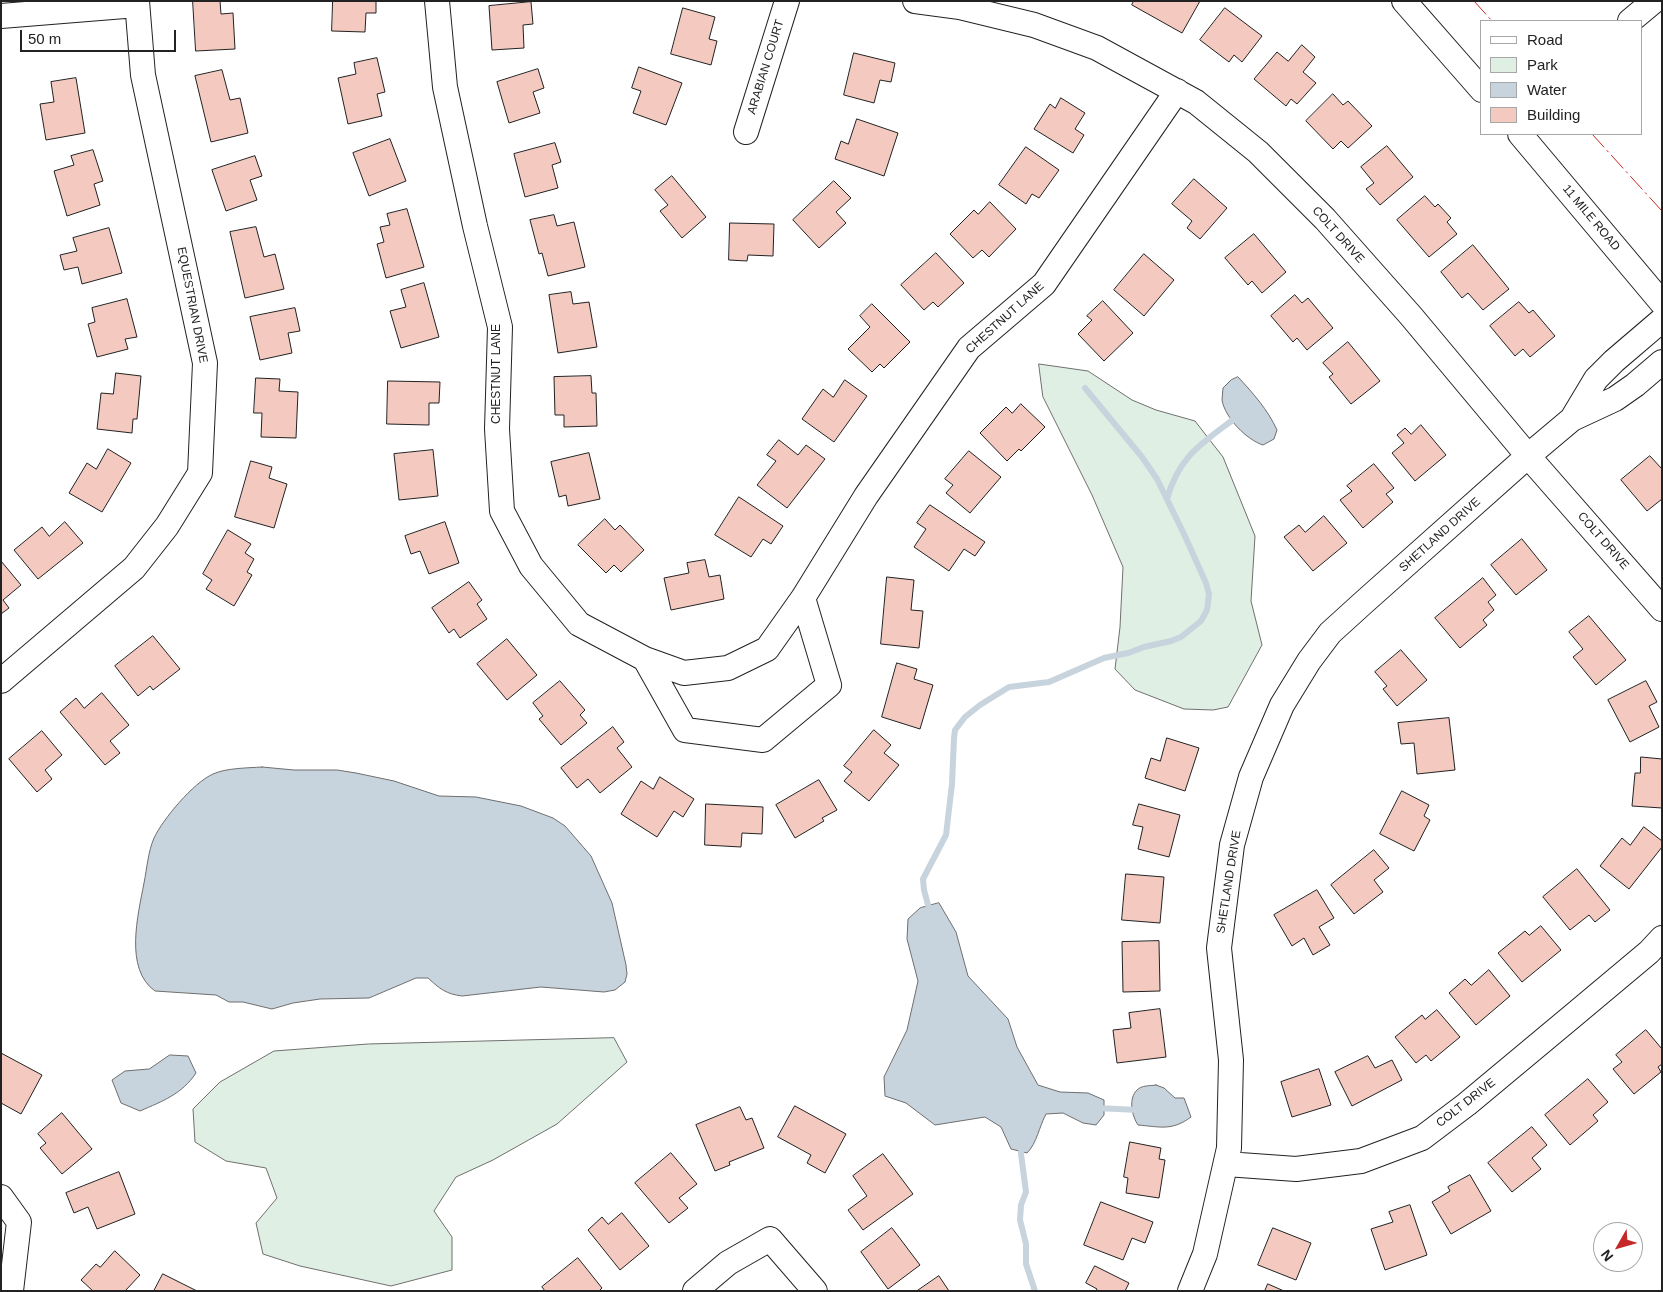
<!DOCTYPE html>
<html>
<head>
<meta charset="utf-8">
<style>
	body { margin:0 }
	#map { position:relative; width:1663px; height:1292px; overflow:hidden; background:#fff; font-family:Arial,sans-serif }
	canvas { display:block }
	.frame { position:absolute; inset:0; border:2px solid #222; pointer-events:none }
	.legend { position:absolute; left:1480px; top:20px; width:162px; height:115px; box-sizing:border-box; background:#fff; border:1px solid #a7a7a7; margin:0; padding:6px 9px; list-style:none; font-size:15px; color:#222 }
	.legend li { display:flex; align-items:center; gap:10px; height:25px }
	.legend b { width:25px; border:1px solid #a7a7a7 }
	.north { position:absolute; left:1593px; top:1222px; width:50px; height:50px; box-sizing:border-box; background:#fff; border:1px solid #a7a7a7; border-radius:50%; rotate:232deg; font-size:14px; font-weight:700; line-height:20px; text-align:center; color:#222 }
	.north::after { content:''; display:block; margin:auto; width:18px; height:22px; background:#c62828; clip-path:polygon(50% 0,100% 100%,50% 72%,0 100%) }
	.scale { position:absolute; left:20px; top:30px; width:156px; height:22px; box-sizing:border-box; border:2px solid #222; border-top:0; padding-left:6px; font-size:15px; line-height:18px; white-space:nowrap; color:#222; -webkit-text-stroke:4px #fff; paint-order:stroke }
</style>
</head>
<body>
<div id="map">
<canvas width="1663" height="1292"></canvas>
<div class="frame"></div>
<ul class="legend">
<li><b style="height:6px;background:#fff"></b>Road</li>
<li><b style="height:14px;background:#e0efe3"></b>Park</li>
<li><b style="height:14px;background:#c7d3dd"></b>Water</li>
<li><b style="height:14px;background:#f3c9c0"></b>Building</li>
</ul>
<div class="north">N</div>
<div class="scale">50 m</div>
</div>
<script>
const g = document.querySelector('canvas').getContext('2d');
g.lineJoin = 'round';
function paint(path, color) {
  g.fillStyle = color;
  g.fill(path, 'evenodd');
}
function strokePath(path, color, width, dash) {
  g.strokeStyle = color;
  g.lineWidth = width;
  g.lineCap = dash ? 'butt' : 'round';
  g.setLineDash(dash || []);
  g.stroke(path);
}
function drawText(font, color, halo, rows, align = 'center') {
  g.font = font + ' Arial,sans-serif';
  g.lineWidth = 4;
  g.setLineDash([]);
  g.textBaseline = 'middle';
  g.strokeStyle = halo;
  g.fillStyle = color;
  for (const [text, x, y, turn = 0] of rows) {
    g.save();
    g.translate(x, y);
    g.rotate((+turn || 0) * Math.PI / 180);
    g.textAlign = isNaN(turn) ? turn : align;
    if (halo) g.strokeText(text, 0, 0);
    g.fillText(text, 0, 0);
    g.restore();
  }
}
const green = new Path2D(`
	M1039 364 1088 371 1132 400 1156 410 1195 421 1223 457 1255 536 1251 601 1262 645 1228 707 1213 710 1184 709 1135 690 1115 669 1120 627 1123 567 1092 495 1043 397Z
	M614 1038 627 1062 557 1124 493 1160 456 1177 434 1211 452 1237V1270L391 1286 300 1266 263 1254 256 1223 277 1198 266 1168 226 1161 195 1142 193 1109 220 1082 274 1051 368 1044Z`);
const water = new Path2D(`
	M1238 377C1253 393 1268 410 1277 430L1274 439 1263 445C1247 440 1225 418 1222 400 1222 396 1223 392 1223 388L1231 380Z
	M262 767 294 770H337L356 773 394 781 439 796 476 797 521 806 553 818 565 826 591 856 612 903 626 965 627 974 625 982 615 990 604 992 541 987 462 996C446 994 440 989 428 978H416L369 998 320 999 293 1003 272 1009 243 1002H229L216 995 155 991C124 969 138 915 144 883 147 868 148 852 154 838 163 819 193 783 213 774 226 768 247 768 262 767Z
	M939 903 956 932 968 976 1008 1019 1017 1047 1038 1085 1060 1092 1088 1093 1104 1100V1115L1096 1125 1083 1123 1063 1113 1046 1114C1039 1127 1037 1143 1027 1153L1011 1149 1001 1127 985 1117 935 1125 906 1103 885 1096 884 1077 907 1030 918 981 907 939 908 919 920 908Z
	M170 1055 188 1056 196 1073C182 1094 163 1101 140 1111L121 1103 112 1080 125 1071 149 1069Z
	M1156 1085 1164 1088 1175 1098H1184L1191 1117C1172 1131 1161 1127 1138 1125 1132 1116 1128 1099 1137 1090 1142 1085 1150 1086 1156 1085Z`);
const stream = new Path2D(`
	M1167 499C1179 455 1204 442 1238 416
	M930 912 924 890 923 879 946 835 952 784 954 738 955 730 965 717 980 705 1009 687 1049 682 1104 658 1128 653 1144 647 1171 641 1181 637 1201 621 1207 610 1209 594 1206 583 1184 534 1157 479 1142 457 1085 388
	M1096 1108 1138 1110
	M1022 1143 1021 1154 1026 1192 1021 1205 1020 1220 1026 1244V1264L1035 1291`);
const building = new Path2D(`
	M193 1H220L221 14 233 13 235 49 196 51Z
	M333 1H376V13H366L365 32 332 31Z
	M1134 1H1200L1182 33 1132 5Z
	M531 2 533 24 523 25 524 48 492 50 489 6Z
	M683 8 715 17 709 39 717 41 711 65 671 54Z
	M1225 8 1262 36 1242 62 1234 55 1229 62 1200 40Z
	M1302 45 1315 57 1303 72 1316 83 1297 104 1291 99 1286 106 1254 79 1277 52 1288 61Z
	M854 53 895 63 891 82 880 80 874 103 844 95Z
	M377 58 385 92 377 94 382 116 348 124 338 78 356 74 354 63Z
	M639 67 682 83 666 125 633 113 641 91 632 88Z
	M538 69 544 88 533 92 540 113 509 123 497 82Z
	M222 70 230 100 240 98 248 133 211 142 195 76Z
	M76 78 85 133 46 140 40 104 54 102 51 82Z
	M1333 94 1343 105 1348 101 1372 126 1348 148 1341 141 1333 149 1306 121Z
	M1061 98 1085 113 1075 129 1084 135 1073 153 1034 129 1050 104 1055 108Z
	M857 119 898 133 884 176 835 159 841 141 848 144Z
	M390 139 406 181 369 196 353 153Z
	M555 143 561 162 552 165 558 188 525 197 514 154Z
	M1387 146 1413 177 1380 205 1366 189 1374 183 1361 167Z
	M1026 147 1059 170 1039 198 1032 194 1026 204 999 185Z
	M93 150 103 181 94 184 100 205 67 216 54 171 74 165 71 156Z
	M255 156 262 176 250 180 257 200 226 211 212 170Z
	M672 176 706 217 682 238 660 211 668 205 655 190Z
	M1194 179 1227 208 1200 239 1187 228 1192 221 1172 204Z
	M834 181 851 198 836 212 846 223 819 248 793 220Z
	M1425 196 1435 207 1438 204 1451 218 1447 222 1457 234 1429 257 1397 220Z
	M990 202 1016 229 989 257 982 250 973 258 950 234 974 210 978 214Z
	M407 209 424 267 386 278 377 244 384 242 380 227 390 225 387 214Z
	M554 215 557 226 574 222 585 267 548 276 542 253 539 254 530 220Z
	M730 223 774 224 773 256 748 255 747 261 729 260Z
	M256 227 264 257 275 254 284 289 245 298 230 232Z
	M109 228 122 273 82 284 78 267 64 270 60 255 77 251 73 238Z
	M1254 234 1286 272 1262 293 1252 281 1248 285 1225 258Z
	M1473 245 1509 289 1483 310 1468 293 1462 298 1441 272Z
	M936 253 964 283 938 307 933 302 924 310 901 285Z
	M1144 254 1174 280 1144 316 1114 290Z
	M424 283 439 337 401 348 390 311 406 307 401 290Z
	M571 292 573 304 589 302 597 347 558 353 549 295Z
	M1295 295 1302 303 1308 298 1333 328 1307 350 1297 338 1293 342 1271 316Z
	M127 299 137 337 125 339 128 349 97 357 88 324 95 322 92 308Z
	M1103 301 1133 333 1104 361 1078 334 1092 320 1087 316Z
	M1519 302 1529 313 1533 310 1555 336 1530 357 1523 349 1515 356 1490 326Z
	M872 304 910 342 884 368 880 364 872 372 848 349 870 327 860 316Z
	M295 308 300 331 288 333 292 353 260 360 250 317Z
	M1348 342 1380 381 1351 404 1329 377 1333 374 1323 363Z
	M116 373 141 376 137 419H133L132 433 97 429 101 393 113 394Z
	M591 376 592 393H596L597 426 564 427V415H555L554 377Z
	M256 378 280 379 279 391 298 392 296 438 261 437 262 413H254Z
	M845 380 867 396 834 442 802 419 823 389 833 397Z
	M388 381 440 382 439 403H429V425L387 424Z
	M1021 404 1045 427 1021 451 1019 449 1007 461 980 433 1006 407 1012 413Z
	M1421 425 1446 455 1415 481 1392 453 1404 443 1397 435 1405 428 1411 434Z
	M779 440 798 455 806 445 825 459 787 508 757 485 776 461 767 455Z
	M108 449 131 463 102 512 69 493 87 463 96 469Z
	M433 450 438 496 399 500 394 454Z
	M969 451 1001 477 970 513 946 493 953 485 945 479Z
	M589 453 600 499 568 506 566 495 559 497 551 462Z
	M1650 456 1662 469V499L1647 511 1621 480Z
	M251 461 272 467 269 478 287 484 274 528 235 517Z
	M1374 464 1394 488 1386 494 1393 502 1363 528 1340 500 1352 491 1347 486Z
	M739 497 783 526 771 544 763 539 751 557 715 535Z
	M930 505 985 542 975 556 964 549 949 571 914 547 926 529 917 523Z
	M1324 516 1347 543 1313 571 1284 537 1299 525 1305 532Z
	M605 519 615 530 620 525 644 550 621 572 614 565 606 573 578 545Z
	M65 522 83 543 38 579 14 550 42 527 49 536Z
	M445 522 459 563 429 574 420 551 411 554 405 536Z
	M228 530 251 544 245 553 254 559 247 572 252 575 234 606 206 589 212 580 203 574Z
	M1522 539 1547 570 1516 595 1491 565Z
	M705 560 709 577 720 575 724 599 671 610 664 578 689 573 687 563Z
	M1 561 21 585 3 600 9 608 1 614Z
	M887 577 914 580 911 610 923 611 919 648 881 644Z
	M1483 578 1496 595 1488 602 1494 610 1483 620 1487 625 1460 648 1435 618Z
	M469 582 482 600 477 604 487 619 460 638 454 629 449 633 432 608Z
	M1589 616 1626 660 1596 685 1573 657 1583 649 1569 632Z
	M153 636 180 669 153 690 150 686 138 696 115 666Z
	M507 639 537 675 507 700 477 664Z
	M1401 650 1427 680 1397 706 1383 689 1387 686 1375 672Z
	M897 663 917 669 914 679 933 685 920 729 882 717Z
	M560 681 585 710 580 715 587 723 561 745 539 719 543 716 533 703Z
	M1646 681 1657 702 1649 706 1659 727 1630 742 1608 700Z
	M102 693 129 725 110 741 120 753 105 765 60 712 76 698 84 708Z
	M1449 718 1455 770 1417 774 1414 743 1401 744 1398 723Z
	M613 727 624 742 617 748 632 767 600 793 588 779 577 788 561 768Z
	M874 730 891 745 884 753 899 765 869 801 844 781 852 772 844 766Z
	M42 731 62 755 45 770 52 779 37 792 9 759Z
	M1167 738 1199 748 1185 791 1145 778 1151 758 1160 761Z
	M1641 757 1662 759V808L1632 806 1635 773H1640Z
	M660 777 694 799 683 817 674 811 657 837 621 814 641 781 653 789Z
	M819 780 837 810 822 818 824 821 795 838 776 805Z
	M1402 791 1429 805 1424 816 1430 820 1414 851 1380 834Z
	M706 804 763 807 762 834 742 833 741 847 705 845Z
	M1139 804 1180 815 1169 857 1138 849 1143 827 1133 825Z
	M1644 827 1662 841V847L1629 889 1600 866 1622 838 1630 845Z
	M1374 850 1389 868 1374 880 1383 892 1354 914 1331 885Z
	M1577 869 1610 910 1595 922 1589 915 1570 930 1543 897Z
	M1126 874 1164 877 1160 923 1122 920Z
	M1317 890 1334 918 1319 927 1330 945 1313 955 1304 938 1292 946 1274 915Z
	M1541 926 1561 950 1522 982 1498 953 1525 931 1529 935Z
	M1159 941 1160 991 1123 992 1122 942Z
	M1489 970 1510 996 1476 1025 1449 993 1465 979 1471 985Z
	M1160 1009 1166 1057 1117 1063 1113 1030 1131 1028 1129 1013Z
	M1437 1010 1460 1037 1431 1061 1426 1055 1416 1063 1395 1037 1422 1015 1425 1019Z
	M1646 1030 1662 1049V1064L1658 1067 1661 1072 1634 1094 1613 1069 1622 1062 1616 1055Z
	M1 1053 42 1075 21 1114 1 1103Z
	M1368 1056 1375 1068 1392 1060 1402 1080 1352 1106 1335 1072Z
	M1319 1069 1331 1105 1292 1117 1281 1082Z
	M1588 1079 1608 1102 1593 1115 1598 1121 1570 1145 1545 1115Z
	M795 1106 846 1134 825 1173 807 1163 811 1155 778 1137Z
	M740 1107 746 1120 752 1118 764 1148 729 1162 730 1165 715 1171 696 1125Z
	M62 1113 92 1149 62 1174 40 1148 46 1143 38 1134Z
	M1532 1127 1547 1145 1532 1158 1541 1169 1512 1192 1488 1163Z
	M1130 1142 1161 1148 1159 1159 1165 1160 1159 1198 1126 1193 1128 1178 1124 1177Z
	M671 1153 697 1184 679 1198 688 1208 669 1223 635 1183Z
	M883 1154 913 1194 863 1230 848 1210 867 1196 853 1176Z
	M119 1172 135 1214 97 1229 88 1207 74 1213 66 1193Z
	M1470 1175 1491 1211 1451 1234 1432 1202 1450 1191 1448 1187Z
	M1101 1202 1153 1222 1145 1243 1132 1238 1123 1260 1084 1245Z
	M1410 1205 1427 1255 1385 1270 1371 1229 1393 1222 1389 1212Z
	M622 1213 649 1246 620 1270 588 1230 602 1217 608 1224Z
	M892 1228 920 1265 888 1289 861 1252Z
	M1273 1228 1311 1243 1296 1280 1258 1265Z
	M115 1251 140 1275 125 1291H93L81 1280 96 1264 100 1267Z
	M578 1258 602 1288 599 1291H545L542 1287Z
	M1095 1266 1129 1283 1125 1291H1096L1097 1289 1086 1283Z
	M163 1274 197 1291H154Z
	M939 1276 949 1291H917Z
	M1268 1284 1284 1291H1265Z`);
const minor = new Path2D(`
	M437 1 445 87 475 226 500 327 497 429 502 511 531 566 579 624 645 659 684 673 728 668 767 649 803 598 866 496 969 348 1044 284 1177 91
	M915 1 960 7 1034 25 1097 48 1196 102 1258 152 1325 219 1411 316 1528 456 1662 609
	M1404 1 1482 90
	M1 16 137 5
	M1630 21 1654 1
	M746 132 787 1
	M1520 134 1662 303
	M1572 419 1596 379 1614 361 1662 320
	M645 659 685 730 763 740 829 685 803 598
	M1 681 134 568 167 526 200 473 205 363 143 75 137 1
	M1226 1164 1296 1169 1361 1161 1422 1138 1467 1104 1575 1014 1649 952 1662 938
	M1 1197 19 1222 11 1291
	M695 1291 728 1263 770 1239 815 1291
	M1190 1291 1205 1254 1229 1148 1231 1060 1219 948 1232 845 1251 777 1282 705 1309 661 1330 633 1363 603 1528 456 1572 419 1615 399 1635 385 1662 362`);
const power = new Path2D(`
	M1474 1 1492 21
	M1592 134 1662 211`);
const streetNames = [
	["ARABIAN COURT",766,67,-73],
	["11 MILE ROAD",1591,218,50],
	["COLT DRIVE",1338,235,48],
	["EQUESTRIAN DRIVE",192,305,79],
	["CHESTNUT LANE",1005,318,-42],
	["CHESTNUT LANE",497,374,-90],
	["SHETLAND DRIVE",1440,535,-42],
	["COLT DRIVE",1603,541,49],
	["SHETLAND DRIVE",1229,882,-81],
	["COLT DRIVE",1466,1103,-38]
];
paint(green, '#e0efe3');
strokePath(green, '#6f6f6f', 1);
paint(water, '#c7d3dd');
strokePath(water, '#6f6f6f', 1);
strokePath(stream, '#c7d3dd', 6);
paint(building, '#f3c9c0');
strokePath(building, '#222', 1);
strokePath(minor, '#222', 26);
strokePath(minor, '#fff', 24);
strokePath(power, '#c62828', 1, [18, 4, 2.5, 4]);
drawText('12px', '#222', '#fff', streetNames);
</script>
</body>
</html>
